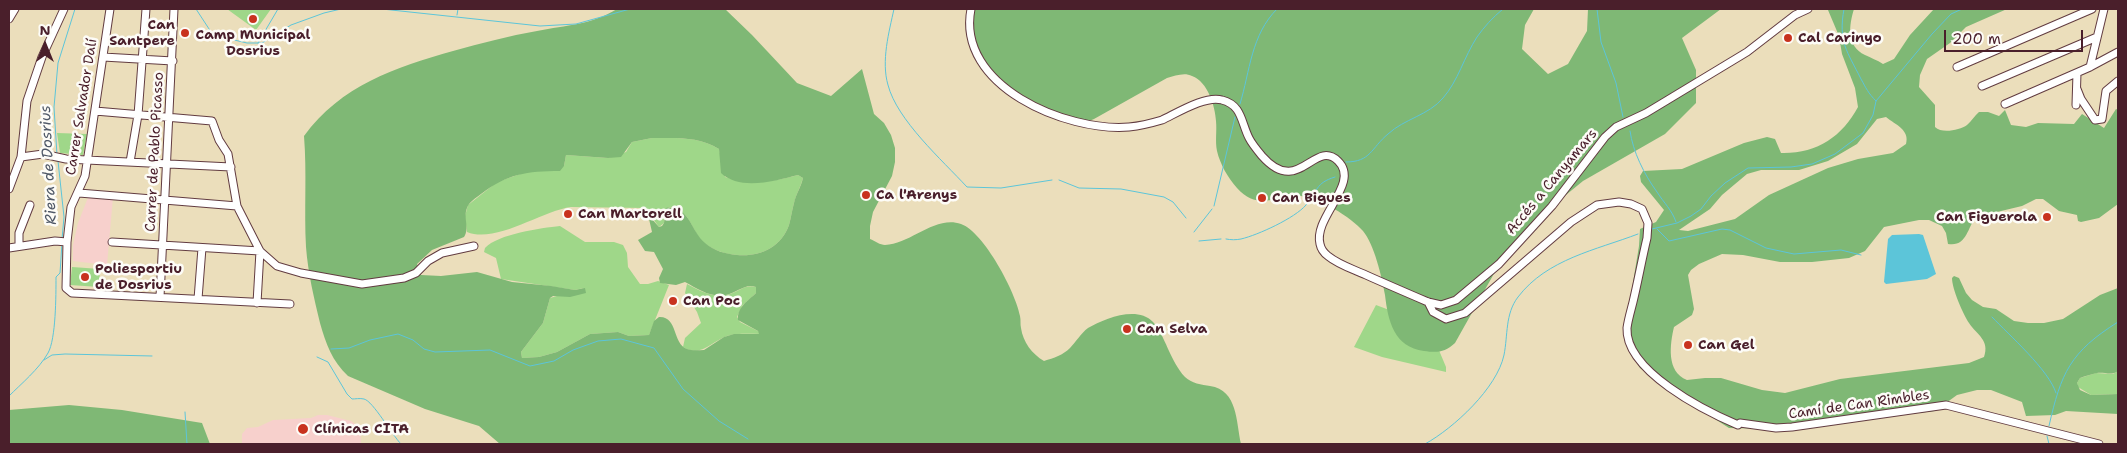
<!DOCTYPE html>
<html>
<head>
<meta charset="utf-8">
<style>
	body { margin:0 }
	#map { position:relative; width:2127px; height:453px; overflow:hidden; background:#ebdebb; font-family:"Shantell Sans",sans-serif }
	canvas { display:block }
	.frame { position:absolute; inset:0; border:10px solid #4a1f2b; pointer-events:none }
	.north { position:absolute; left:20px; top:20px; width:50px; height:50px; -webkit-text-stroke:4px #fdfcf7; paint-order:stroke; rotate:0deg; font-size:14px; font-weight:700; line-height:20px; text-align:center; color:#4a1f2b }
	.north::after { content:''; display:block; margin:auto; width:18px; height:22px; background:#4a1f2b; clip-path:polygon(50% 0,100% 100%,50% 72%,0 100%) }
	.scale { position:absolute; left:1944px; top:30px; width:139px; height:22px; box-sizing:border-box; border:2px solid #4a1f2b; border-top:0; padding-left:6px; font-size:15px; line-height:18px; white-space:nowrap; color:#4a1f2b; -webkit-text-stroke:4px #fdfcf7; paint-order:stroke }
</style>
</head>
<body>
<div id="map">
<canvas width="2127" height="453"></canvas>
<div class="frame"></div>
<div class="north">N</div>
<div class="scale">200 m</div>
</div>
<script>
const g = document.querySelector('canvas').getContext('2d');
g.lineJoin = 'round';
function paint(path, color) {
  g.fillStyle = color;
  g.fill(path, 'evenodd');
}
function strokePath(path, color, width, dash) {
  g.strokeStyle = color;
  g.lineWidth = width;
  g.lineCap = dash ? 'butt' : 'round';
  g.setLineDash(dash || []);
  g.stroke(path);
}
function drawText(font, color, halo, rows, align = 'center') {
  g.font = font + ' "Shantell Sans",sans-serif';
  g.lineWidth = 5;
  g.setLineDash([]);
  g.textBaseline = 'middle';
  g.strokeStyle = halo;
  g.fillStyle = color;
  for (const [text, x, y, turn = 0] of rows) {
    g.save();
    g.translate(x, y);
    g.rotate((+turn || 0) * Math.PI / 180);
    g.textAlign = isNaN(turn) ? turn : align;
    if (halo) g.strokeText(text, 0, 0);
    g.fillText(text, 0, 0);
    g.restore();
  }
}
const built = new Path2D(`
	M89 195 113 197 107 265 73 261V245L78 223Z
	M318 415H327L351 421 360 428 361 444H242V434L247 428 258 427 273 420 311 418Z`);
const green = new Path2D(`
	M227 9H271L256 30Z
	M57 133 87 134 83 155 60 153Z
	M652 138C675 138 699 136 719 149L725 177C752 185 771 182 798 175L803 178C801 186 796 194 794 203 792 210 791 218 789 225 781 248 759 257 737 255 725 254 711 250 702 241 691 229 689 208 669 207L665 211 664 223 659 227 645 208 571 207C541 211 496 244 467 232L465 216 468 205 497 182 526 172 564 166 566 155 608 158 626 152 632 142Z
	M560 226 585 242H614L623 245 627 253 628 267 640 284H648L658 281 669 285 649 335 629 336 618 332 590 334 557 352 539 357 522 358 521 352 543 323 550 298 584 288 575 290 501 279 496 258 484 252 485 248C498 234 541 228 560 226Z
	M72 267 100 269 99 287 70 285Z
	M687 284C700 291 714 299 730 294 739 291 746 284 756 287V293L742 306 737 317 740 322 758 331 760 334C749 334 738 333 727 336 712 341 701 358 683 347L685 338 701 323 697 312 685 293Z
	M1376 305 1392 311 1433 336 1446 367V372L1382 357 1354 347Z
	M2118 371V394L2091 395 2078 387 2077 383 2080 378 2096 373 2113 374Z`);
const forest = new Path2D(`
	M617 9H725L752 35 797 83 831 96 862 69 874 114 884 123 891 135 895 148V162L892 176 873 212 870 226V239C875 241 880 245 885 245 911 244 935 215 961 224 984 232 1016 293 1020 316 1021 320 1020 324 1021 328 1023 342 1032 354 1044 361 1054 358 1063 355 1070 348 1076 342 1081 333 1088 328 1104 319 1137 305 1153 322 1165 335 1170 361 1185 377 1191 383 1202 385 1210 386 1238 390 1236 422 1241 444H500L479 426 425 409 348 376C332 361 326 344 320 323 314 298 308 273 306 247 304 210 307 173 304 136 340 86 396 67 453 51 481 43 509 36 537 31 567 25 591 25 617 9ZM652 138C675 138 699 136 719 149L721 173C740 191 775 181 798 175L803 178C801 187 796 194 794 203 792 210 791 218 789 225 781 248 759 257 737 255 726 254 714 251 705 243 691 232 689 204 666 208L664 223 662 226 659 227 651 218 649 219 652 232 638 240 645 251 654 252 663 269 659 278 660 283 676 285 685 282C698 289 711 298 726 295 737 293 745 283 756 287V293C748 301 737 307 738 320L758 331 759 334H734L724 337 704 350C699 350 692 351 687 349 672 343 678 316 659 317L654 321 649 335 629 336 618 332 590 334 557 352 539 357 522 358 521 352 543 323 550 298 553 296 570 297 586 293 585 288 575 290 551 286 512 282 477 272 441 276 421 275 417 264 432 250 464 237C470 229 463 217 467 208 469 202 476 198 481 194 507 174 527 171 560 171L564 166 566 155 608 158 621 157 632 142Z
	M972 9H1534L1525 25 1522 49 1548 74 1568 64 1587 31 1588 9H1721L1682 38 1696 70V103L1665 134 1583 181 1550 208 1496 270 1455 343C1445 352 1438 353 1424 351 1394 347 1388 321 1385 295 1382 277 1374 244 1363 231 1352 218 1317 196 1300 196 1275 196 1258 211 1237 188 1228 178 1220 164 1217 151 1215 141 1217 131 1216 121 1215 106 1208 82 1192 76 1184 72 1175 76 1167 78L1094 119 1082 124 1068 122 1008 87 977 59 971 47 969 33Z
	M1825 9H1854C1849 25 1846 46 1865 55 1871 58 1877 60 1883 64L1894 59 1910 35 1934 9H2007L1966 27 1950 43 1927 59 1920 75 1919 87 1935 105V127C1942 134 1960 130 1967 125 1972 121 1974 116 1979 112H1988L1999 116 2005 110 2011 125 2026 127 2038 123 2074 124 2082 114 2104 128 2116 109 2118 110V204L2099 218 2081 222 2078 221 2077 215 2059 211 2043 199H2036L2022 206 1976 217C1967 228 1967 247 1948 244L1946 233 1942 226 1929 220H1919L1884 227 1865 251 1849 258 1812 262H1780L1743 255 1722 254 1699 264 1691 270 1688 275 1694 309 1692 315 1674 327C1670 344 1666 372 1687 380L1705 378H1721L1762 390 1785 393 1840 379 1969 363 1984 357C1990 340 1977 335 1969 323 1963 314 1952 289 1952 278L1954 276 1959 278 1966 293 1972 300 1983 307 1996 309 2014 321 2028 323H2044L2063 319 2100 295 2118 288V371C2112 376 2105 372 2097 373 2092 374 2085 376 2080 378L2077 383 2080 390 2091 395 2118 394V414L2066 411 2055 415 2026 416 2022 402 1991 390H1977L1957 395 1935 411 1782 429 1729 428 1682 398 1640 368 1630 350 1627 319 1639 246 1640 229 1656 222 1664 210 1641 182 1640 176 1643 171 1682 169 1744 143 1767 137 1775 139 1781 153C1816 154 1842 137 1858 107L1855 88 1842 54 1839 36 1828 10ZM1886 117C1896 125 1910 130 1906 144L1893 153 1858 159 1828 168 1769 195 1735 219 1688 231 1679 230 1710 209 1722 195 1747 174 1761 170H1799L1828 161 1857 144 1877 119Z
	M69 405 122 410 202 423 210 444H9V410Z`);
const water = new Path2D(`
	M1919 234 1923 235 1936 274 1927 279 1886 284 1884 282 1888 239 1892 235Z`);
const stream = new Path2D(`
	M196 9 213 35 247 43H262L291 25 324 13 341 9
	M382 9 540 26 576 24 630 9
	M894 9C889 32 881 61 888 85 897 120 942 160 967 187L1001 188 1052 180
	M1597 9 1601 42 1616 83 1623 117
	M1844 9C1838 42 1847 51 1861 79 1866 88 1868 93 1876 101
	M457 15 458 9
	M258 43 278 9
	M1240 104C1250 71 1251 35 1277 9
	M1630 131C1633 152 1644 174 1657 192 1664 203 1672 210 1676 222
	M57 155 54 107 58 63 75 9
	M58 161 64 217 62 239
	M1346 162C1371 162 1371 148 1388 134 1404 119 1429 115 1443 98 1458 81 1464 57 1477 37 1484 27 1493 17 1503 9
	M1059 180 1079 188 1121 189 1164 197 1173 202 1186 218
	M1214 206 1235 117
	M1652 229 1677 223 1691 216 1701 209 1711 196 1725 183 1748 168 1791 167 1812 164 1835 154 1863 133 1873 115 1876 101 1932 34 1951 14 1962 9
	M1657 229 1669 241 1722 229 1730 230 1766 248 1794 254 1841 250 1861 255
	M1194 232 1212 209
	M1226 239C1231 240 1236 240 1241 239 1258 235 1295 218 1306 205 1318 191 1315 183 1335 177
	M1199 241 1221 239
	M1992 317C2009 335 2049 370 2056 393
	M331 349 349 348 370 340 398 334 413 340 424 349 435 352 490 350 530 366 554 361 573 350 598 341 621 339 654 348 683 389 719 421 748 439
	M317 357 328 362 347 394 352 399C355 399 360 398 364 399 373 401 392 435 401 444
	M44 360 52 355 65 354 152 356
	M9 396C21 384 39 369 48 353 56 339 56 295 56 277L60 273 62 243
	M185 412 187 444
	M2049 426C2061 373 2070 352 2118 322
	M2047 436 2049 444
	M1425 444C1454 428 1497 388 1504 355 1508 335 1505 314 1518 297 1547 259 1596 250 1638 234`);
const minor = new Path2D(`
	M110 9 85 176 71 207 67 242 66 288 72 293 290 304
	M971 9C956 86 1066 132 1129 127 1139 126 1152 123 1162 120 1177 113 1206 95 1222 100 1242 105 1241 122 1249 138 1252 144 1257 150 1262 156 1299 198 1314 138 1338 161 1361 183 1313 217 1320 244 1321 249 1324 253 1328 256 1339 265 1353 269 1366 275 1386 284 1407 293 1428 302L1441 305 1456 300 1499 264 1552 206 1605 137 1616 127 1646 113 1747 52 1795 15 1808 9
	M9 19 15 9
	M103 57 173 61
	M1957 67 2092 9
	M2090 67 2104 9
	M1982 86 2097 37
	M2077 89 2081 99 2095 120 2102 119 2106 91 2118 81
	M2005 104 2090 67 2118 52
	M2076 105 2077 73
	M95 111 212 121 219 140 228 154 237 206 260 251 277 266 301 273 362 284 404 278 416 273 428 261 442 253 474 246
	M21 157 43 154 66 159 231 167
	M130 162 138 115 146 9
	M9 189 21 157 27 101 42 57 64 9
	M79 193 237 206
	M112 242 260 251
	M19 246V233L30 205
	M9 248 55 241 67 242
	M160 297 174 9
	M198 299 202 248
	M1428 302 1433 312 1446 319 1465 313 1571 222 1597 205 1619 202 1631 204 1642 209 1648 223 1647 238C1642 259 1638 281 1633 302 1631 310 1628 320 1627 328 1625 371 1705 411 1738 425L1740 423 1776 428 1792 427 1946 405 2099 444
	M257 303 260 251`);
const markers = [
	[253,19,5,"#c8321e"],
	[185,33,5,"#c8321e"],
	[1788,38,5,"#c8321e"],
	[866,195,5,"#c8321e"],
	[1262,198,5,"#c8321e"],
	[568,214,5,"#c8321e"],
	[2047,217,5,"#c8321e"],
	[85,277,5,"#c8321e"],
	[673,301,5,"#c8321e"],
	[1127,329,5,"#c8321e"],
	[1688,345,5,"#c8321e"],
	[303,429,6,"#c8321e"]
];
const poiNames = [
	["Can",175,25,"right"],
	["Santpere",175,41,"right"],
	["Camp Municipal",253,35,"center"],
	["Dosrius",253,51,"center"],
	["Cal Carinyo",1798,38],
	["Ca l'Arenys",876,195],
	["Can Bigues",1272,198],
	["Can Martorell",578,214],
	["Can Figuerola",2037,217,"right"],
	["Poliesportiu",95,269],
	["de Dosrius",95,285],
	["Can Poc",683,301],
	["Can Selva",1137,329],
	["Can Gel",1698,345],
	["Clínicas CITA",314,429]
];
const streetNames = [
	["Carrer Salvador Dalí",82,107,-81],
	["Carrer de Pablo Picasso",155,152,-87],
	["Accés a Canyamars",1552,182,-50],
	["Camí de Can Rimbles",1859,405,-8]
];
const waterNames = [
	["Riera de Dosrius",49,165,-93]
];
paint(built, '#f7d0cc');
paint(green, '#9fd789');
paint(forest, '#7fb875');
paint(water, '#5cc5d9');
strokePath(stream, '#5cc5d9', 1);
strokePath(minor, '#623c41', 9);
strokePath(minor, '#fff', 7);
for (const [x, y, r, color] of markers) {
  const dot = new Path2D();
  dot.arc(x, y, r, 0, 2 * Math.PI);
  g.fillStyle = color;
  g.fill(dot);
  strokePath(dot, '#fdfcf7', 2);
}
drawText('bold 14px', '#4a1f2b', '#fdfcf7', poiNames, 'left');
drawText('14px', '#4a1f2b', '#fdfcf7', streetNames);
drawText('italic 15px', '#505968', '#fdfcf7', waterNames);
</script>
</body>
</html>
